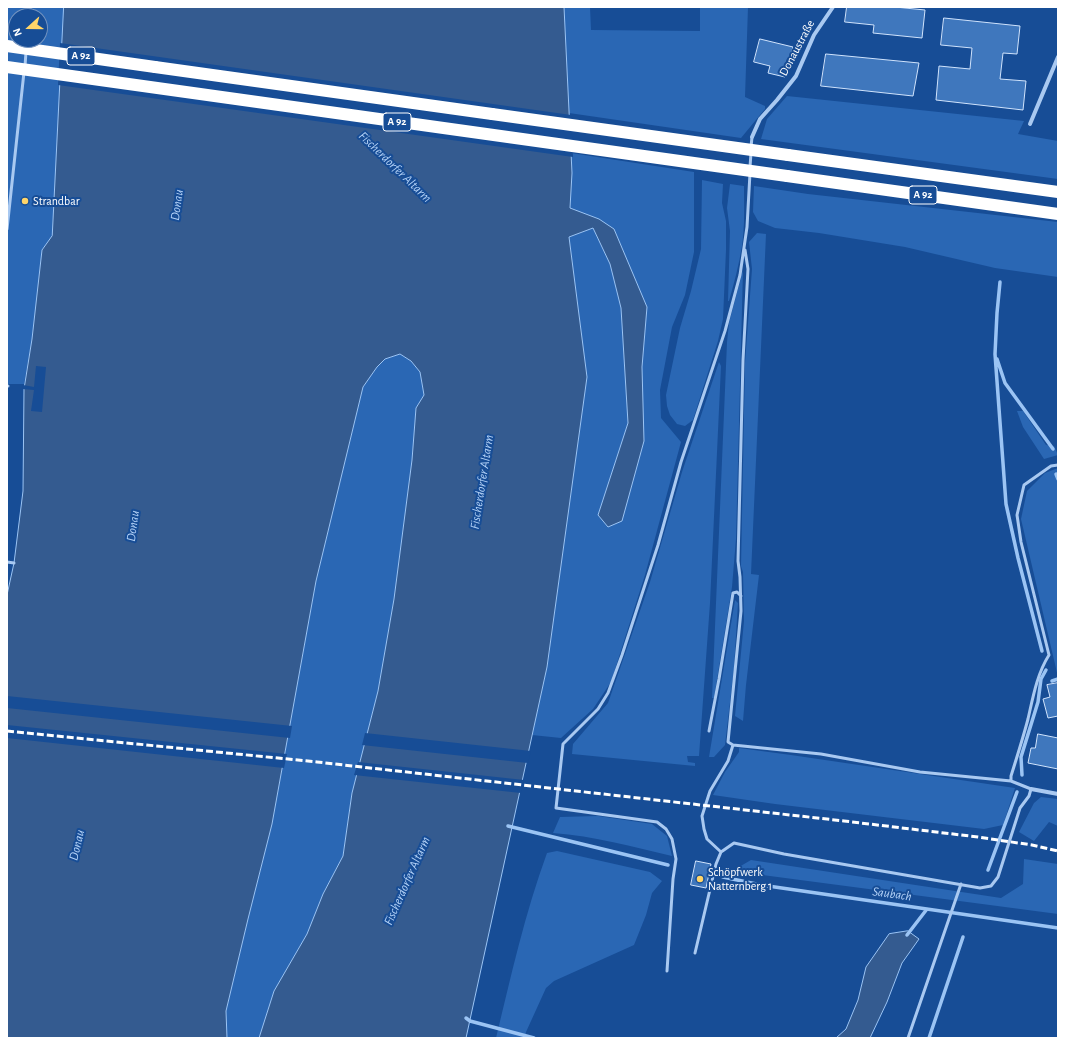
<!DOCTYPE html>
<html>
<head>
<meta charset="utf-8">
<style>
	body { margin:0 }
	#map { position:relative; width:1065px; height:1045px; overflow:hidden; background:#174d96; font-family:"Alegreya Sans",sans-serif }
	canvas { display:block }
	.frame { position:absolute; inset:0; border:8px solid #fff; pointer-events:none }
	.north { position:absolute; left:8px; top:8px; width:40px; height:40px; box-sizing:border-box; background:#174d96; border:1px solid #7494c0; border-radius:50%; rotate:249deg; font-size:11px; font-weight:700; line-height:16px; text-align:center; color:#fff }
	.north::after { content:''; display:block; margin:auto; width:14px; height:18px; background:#ffd569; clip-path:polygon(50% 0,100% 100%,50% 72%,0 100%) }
</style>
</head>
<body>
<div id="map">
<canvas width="1065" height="1045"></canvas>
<div class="frame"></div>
<div class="north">N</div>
</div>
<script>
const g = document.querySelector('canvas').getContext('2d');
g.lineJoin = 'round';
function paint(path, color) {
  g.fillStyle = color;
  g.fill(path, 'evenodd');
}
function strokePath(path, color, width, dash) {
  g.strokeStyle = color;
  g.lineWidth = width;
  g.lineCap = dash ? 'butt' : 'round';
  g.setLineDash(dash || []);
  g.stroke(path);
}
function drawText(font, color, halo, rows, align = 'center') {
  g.font = font + ' "Alegreya Sans",sans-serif';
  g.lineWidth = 4;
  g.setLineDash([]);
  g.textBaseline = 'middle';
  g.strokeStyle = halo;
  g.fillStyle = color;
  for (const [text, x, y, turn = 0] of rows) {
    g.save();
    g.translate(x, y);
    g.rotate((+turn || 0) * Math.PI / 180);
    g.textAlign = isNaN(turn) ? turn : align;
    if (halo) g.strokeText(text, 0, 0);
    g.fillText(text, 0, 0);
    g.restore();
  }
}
const green = new Path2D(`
	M7 7H64V9L52 236 42 250 32 339 24 384H7ZM16 16H40V40H16Z
	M564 7H590L591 30 700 31V7H748L745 97 765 106V109L741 138 569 113Z
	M787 96 1024 121 1018 134 1058 141V179L761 139 767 119Z
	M571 153 694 172V252L685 295 672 327 660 390 661 418 681 442 645 575 611 682 593 709 561 738 532 735 547 667 587 377 569 237 593 228 610 264 621 308 628 423 598 515 608 527 642 367 647 307 599 219 570 209 572 173Z
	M702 180 723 184 722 203 726 221V250L723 319 718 341 693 420 685 426 677 424 670 415 667 406 666 395 680 328 691 291 701 249Z
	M730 184 744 186C744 206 745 226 742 246 739 265 734 283 729 301H728L730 231 727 208Z
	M754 186 808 194 1058 222V277L995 268 905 247 819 233 775 228 758 221 753 212Z
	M757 233 766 234 751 574 759 575 746 685 743 721 735 716 744 621 743 572 741 566 745 363 752 269 749 242Z
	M743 270 736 539 732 587 714 698H712L727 342 729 323Z
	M400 354 411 361 420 372 424 395 416 408 412 460 394 599 378 691 352 793 343 856 323 894 307 934 274 991 259 1038H227L226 1011 248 919 272 824 316 581 363 387 377 367 385 359Z
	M719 362 721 366 710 603 699 756H687L688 762 695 763V766L572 754 573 744 608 703 650 582 682 472Z
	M1017 411H1023L1046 445 1054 446 1058 455 1044 459 1023 427Z
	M1058 468V677L1021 519 1027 491 1045 473Z
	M735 600 738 603 734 668 725 745 714 757H709Z
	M739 748 791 755 1015 788 1003 825 984 829 775 804 713 795 725 772 739 752Z
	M1041 797 1058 799V826L1049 822 1034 841 1019 832 1034 803Z
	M598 816 652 824 667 836 672 856C633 847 594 836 553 833L560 817Z
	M557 851 650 872 662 881 652 893 646 915 634 945 554 981 546 988 526 1032 525 1038H496C511 976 525 913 547 853Z
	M1024 859 1058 864V914L732 871 751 860 1001 898 1023 884Z`);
const water = new Path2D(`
	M64 7H564L572 173 570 208 599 219 614 229 647 307 642 367 644 441 622 521 608 527 598 515 628 423 621 308 610 264 593 228 569 237 587 377 547 667 466 1038H259L274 991 307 934 323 894 343 856 352 793 378 691 394 599 412 460 416 408 424 395 420 372 411 361 400 354 385 359 377 367 363 387 316 581 272 824 248 919 226 1011 227 1038H7V595L14 563 23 491 24 389 32 339 42 250 52 236Z
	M908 931 919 939 902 963 887 1002 870 1038H836L846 1029 858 1000 866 967 889 934Z`);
const pier = new Path2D(`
	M60 43 571 115 573 157 58 85Z
	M36 366 46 367 42 412 31 411 34 390 22 389 23 385 34 387Z
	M7 696 292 726 290 738 7 708Z
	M7 725 287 754 284 768 7 738Z
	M365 733 531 751 528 763 362 745Z
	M358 762 524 780 521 793 354 775Z`);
const stream = new Path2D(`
	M1000 282 997 313 995 354 1006 504 1018 558 1042 651
	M997 359 1005 383 1053 449
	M1056 474 1058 479
	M1052 681 1058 679
	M1022 775 1021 757 1038 702 1041 679 1046 670
	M508 826 668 865
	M988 870 1017 792
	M723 877 761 885 1058 928
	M907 935 927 909
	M466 1018 470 1021 534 1038
	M929 1038 963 937`);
const building = new Path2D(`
	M847 7H895L925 10 922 38 873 33 874 25 845 22Z
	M944 18 1020 26 1017 54 1003 53 1000 79 1026 81 1023 110 936 100 939 66 970 69 972 48 941 45Z
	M760 39 793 47 785 77 768 73 770 66 754 62Z
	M826 54 919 63 913 96 821 86Z
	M1058 683V716L1048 718 1043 699 1050 697 1047 685Z
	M1038 734 1058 738V769L1028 763 1031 748H1035Z
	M696 861 711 864 706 888 691 885Z`);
const lane = new Path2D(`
	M30 16V7
	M27 47V40
	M25 66 26 52
	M751 147 752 137
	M750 167 751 153
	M7 229 24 72
	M7 386H8
	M7 562 14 563
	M709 731 719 679 733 593 737 592 741 596
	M1011 781V776C1017 757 1023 738 1028 719 1033 697 1037 674 1049 655L1021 542 1017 515 1024 485 1051 466 1058 465
	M721 852 707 839 704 829 702 816 710 791 728 761 733 745 728 742 741 611 740 577 738 561 743 360 748 269 745 250
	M695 953 716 864 721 852 734 843 784 854 980 888 991 886 998 877 1020 808 1029 796 1031 789 1011 781 920 772 821 754 733 745
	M667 971 673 879 676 859 672 839 666 829 657 822 556 808 563 744 598 709 608 693 622 655 658 545 681 462 725 331 740 275 747 227 750 173
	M908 1038 961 884`);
const street = new Path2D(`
	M1030 124 1058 57
	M752 137 760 119 777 100 796 76 814 35 833 7
	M1031 789 1058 794`);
const highway = new Path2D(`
	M155 67 492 114
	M788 155 1058 192
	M787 176 1058 214`);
const rail = new Path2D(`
	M7 731 317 762 844 821 978 837 1032 845 1058 851`);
const highwayBridge = new Path2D(`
	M7 46 155 67
	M7 67 787 176
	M492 114 788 155`);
const markers = [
	[25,201,4,"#ffd569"],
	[700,879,4,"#ffd569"]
];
const shields = [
	[81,56,28],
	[397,122,28],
	[923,195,28]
];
const shieldNames = [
	["A 92",81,56],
	["A 92",397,122],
	["A 92",923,195]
];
const streetNames = [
	["Donaustraße",797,48,-62]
];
const poiNames = [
	["Strandbar",33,201],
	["Schöpfwerk",708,872],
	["Natternberg 1",708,886]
];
const waterNames = [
	["Fischerdorfer Altarm",395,167,44],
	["Donau",177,205,-82],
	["Fischerdorfer Altarm",482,482,-81],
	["Donau",133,526,-82],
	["Donau",77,845,-76],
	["Fischerdorfer Altarm",407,881,-66],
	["Saubach",892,894,8]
];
paint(green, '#2a67b4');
paint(water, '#345b90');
strokePath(water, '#9bc4f4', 1);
paint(pier, '#174d96');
strokePath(stream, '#9bc4f4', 3.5);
paint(building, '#3f77bd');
strokePath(building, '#d0e3fc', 1);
strokePath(lane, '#a9c9f1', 3);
strokePath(street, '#a9c9f1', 4);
strokePath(highway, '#fff', 12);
strokePath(rail, '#fff', 3, [7, 3]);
strokePath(highwayBridge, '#fff', 12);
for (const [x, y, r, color] of markers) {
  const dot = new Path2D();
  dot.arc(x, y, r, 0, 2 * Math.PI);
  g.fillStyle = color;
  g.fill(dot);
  strokePath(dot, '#174d96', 1.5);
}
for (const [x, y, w] of shields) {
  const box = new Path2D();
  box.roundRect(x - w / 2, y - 9, w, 18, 3);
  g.fillStyle = '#174d96';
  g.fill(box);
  strokePath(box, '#fff', 1);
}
drawText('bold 11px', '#fff', null, shieldNames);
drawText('12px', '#fff', '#174d96', streetNames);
drawText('12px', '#fff', '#174d96', poiNames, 'left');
drawText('italic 13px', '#b5d3f8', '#174d96', waterNames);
</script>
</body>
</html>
